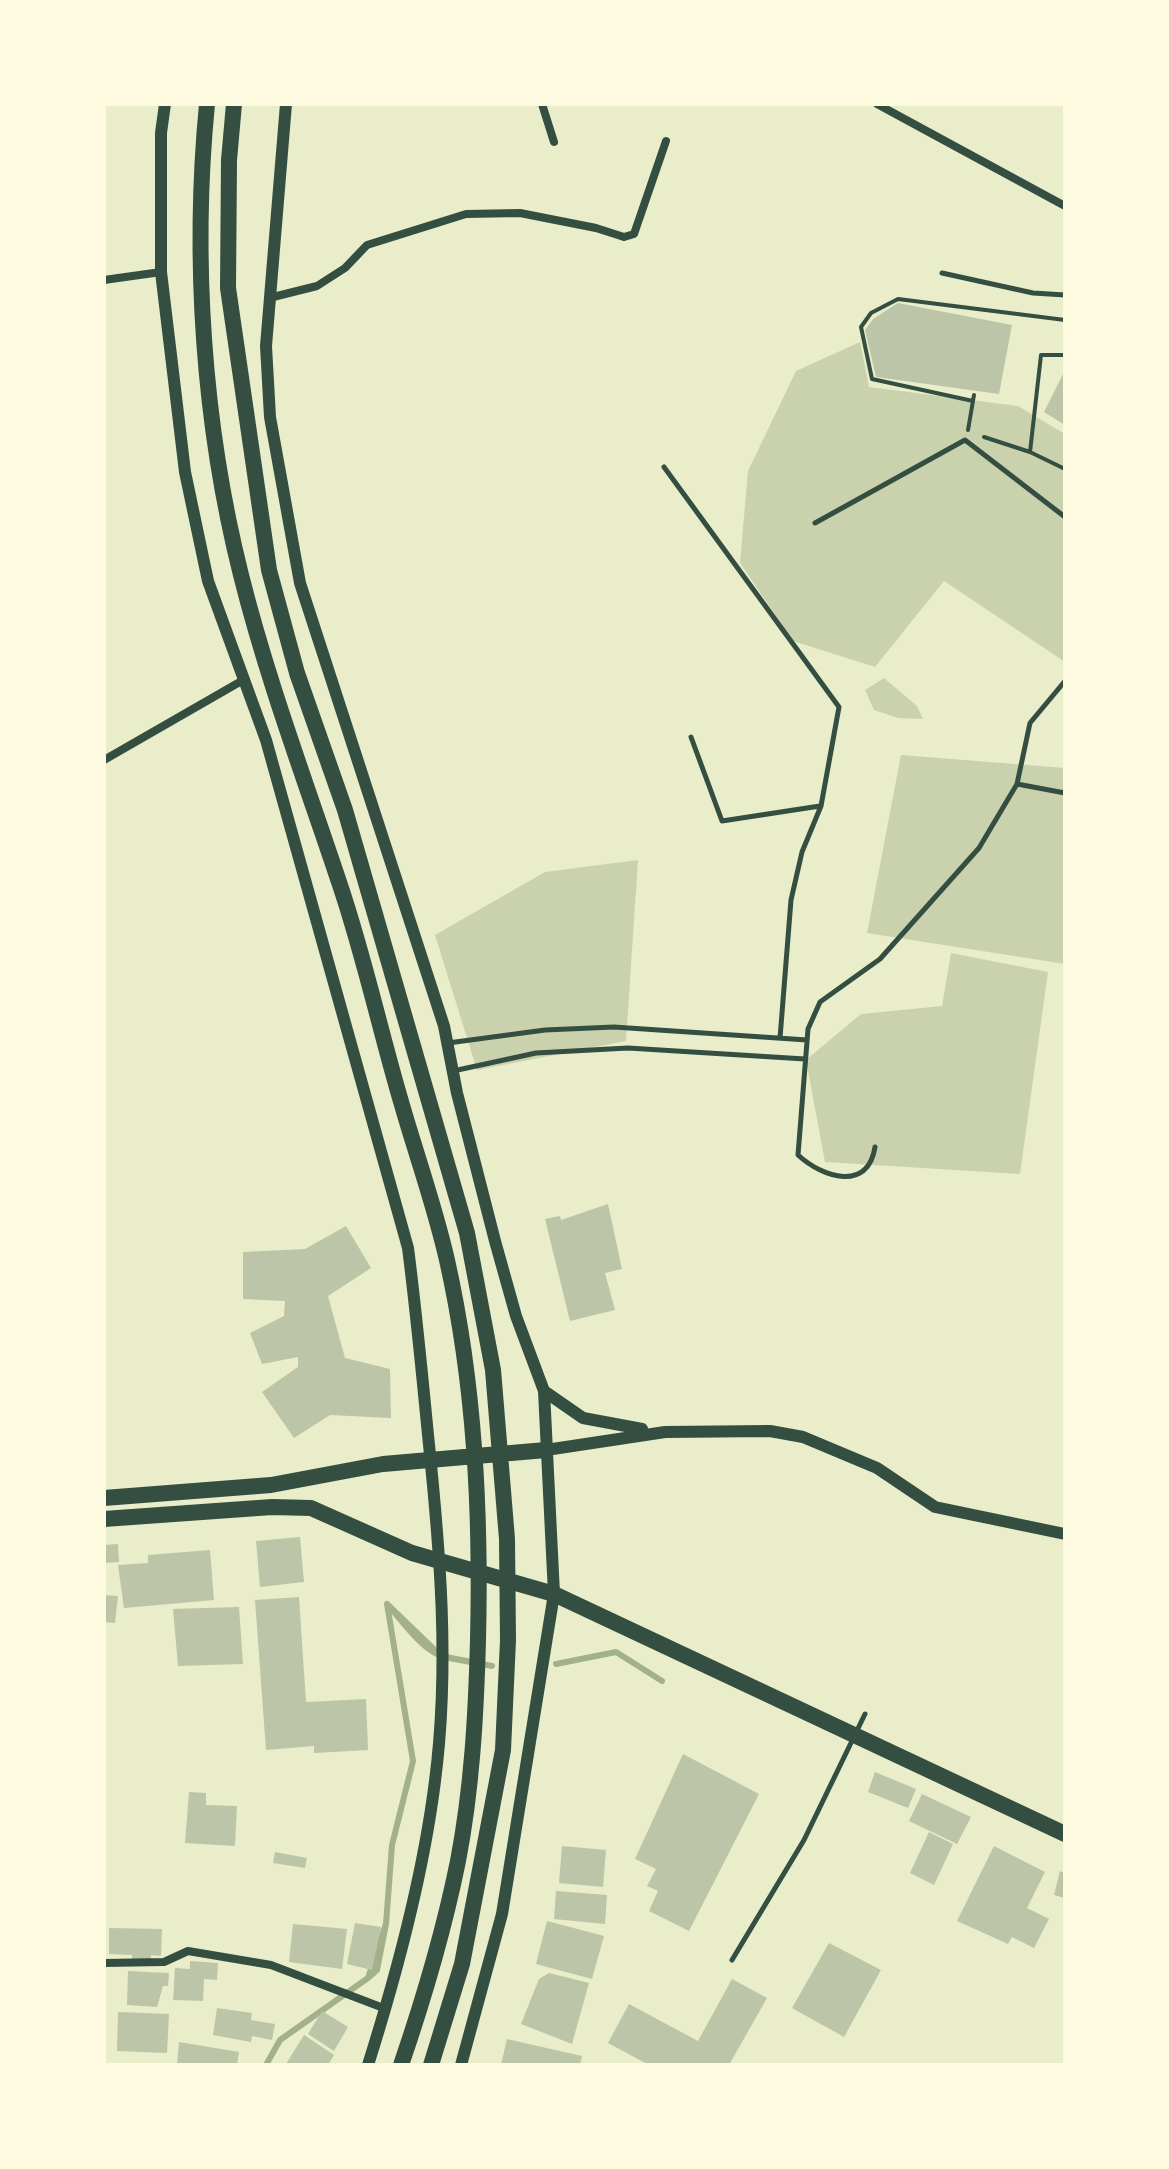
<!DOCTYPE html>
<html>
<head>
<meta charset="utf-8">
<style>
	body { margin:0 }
	#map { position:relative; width:1169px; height:2169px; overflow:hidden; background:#e9edc9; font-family:Cabin,sans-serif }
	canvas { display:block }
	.frame { position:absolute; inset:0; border:106px solid #fefae0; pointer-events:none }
</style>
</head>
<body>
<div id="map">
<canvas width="1169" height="2169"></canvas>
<div class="frame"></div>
</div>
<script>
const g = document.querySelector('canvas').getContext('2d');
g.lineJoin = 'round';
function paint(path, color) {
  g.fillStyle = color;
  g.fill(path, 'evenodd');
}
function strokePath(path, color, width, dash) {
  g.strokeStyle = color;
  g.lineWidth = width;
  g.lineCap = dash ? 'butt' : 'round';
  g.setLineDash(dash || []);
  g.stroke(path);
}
const green = new Path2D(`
	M860 342 869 387 1018 406 1065 434V662L944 581 875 667 793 641 740 563 748 471 796 371Z
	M884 678 917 706 923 719 898 718 874 710 865 690Z
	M901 755 1065 768V964L867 933Z
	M638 860 626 1041 477 1070 435 935 545 872Z
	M951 953 1048 972 1020 1174 825 1162 806 1060 861 1014 942 1006Z`);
const stream = new Path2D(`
	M556 1664 616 1652 662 1681
	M266 2065 280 2040 368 1978 386 1924 392 1845 413 1761 387 1604 441 1656 492 1666C476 1662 457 1661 442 1656 421 1649 402 1620 387 1604L413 1761 392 1845 386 1924 377 1970 368 1978`);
const building = new Path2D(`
	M898 303 1012 325 999 394 876 377 865 330 873 319Z
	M1065 370V425L1044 412Z
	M608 1204 622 1269 605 1273 615 1310 570 1321 545 1219 560 1216 561 1220Z
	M346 1226 371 1268 328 1296 345 1358 390 1369 391 1418 330 1415 294 1438 262 1392 298 1367V1357L262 1364 250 1333 284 1316 285 1301 243 1299V1252L305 1249Z
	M300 1537 304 1582 260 1587 256 1541Z
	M118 1544 119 1562 104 1563V1545Z
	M210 1550 214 1600 124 1608 118 1565 148 1563V1555Z
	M104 1595 118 1596 115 1623 104 1622Z
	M299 1597 306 1702 366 1699 368 1750 314 1753V1746L266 1750 255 1600Z
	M239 1607 243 1664 178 1666 173 1609Z
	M683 1754 759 1794 689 1931 649 1911 658 1891 647 1886 656 1869 635 1859Z
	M875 1772 916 1789 908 1808 868 1792Z
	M189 1792 206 1793V1805L237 1806 235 1846 185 1843Z
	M922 1794 971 1817 957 1844 909 1821Z
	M929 1832 953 1844 934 1885 910 1873Z
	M562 1846 606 1850 603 1887 559 1883Z
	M994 1846 1045 1872 1027 1908 1049 1919 1034 1948 1012 1937 1008 1944 957 1921Z
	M275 1852 307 1858 305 1868 273 1863Z
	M1060 1871 1065 1873V1898L1054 1895Z
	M556 1891 607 1895 605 1924 554 1919Z
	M547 1921 604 1936 592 1979 536 1964Z
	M355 1923 381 1927 372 1970 347 1964Z
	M293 1924 347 1929 342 1969 289 1962Z
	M109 1928 162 1929 161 1956 151 1955V1960L132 1959V1955L109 1954Z
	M829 1943 881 1970 844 2037 792 2008Z
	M190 1961 218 1963 217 1980 204 1979 203 2001 173 2000 175 1968 190 1969Z
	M128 1971 169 1973 168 1986H163L157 2007 127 2005Z
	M549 1973 589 1983 572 2044 521 2024 539 1979Z
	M732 1979 767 1998 729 2065H649L608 2043 629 2004 698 2041Z
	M217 2008 252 2013 251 2020 275 2024 272 2040 252 2036 251 2042 213 2035Z
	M322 2011 348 2027 334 2051 308 2034Z
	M118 2012 169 2014 167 2053 117 2051Z
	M304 2035 334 2055 328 2065 286 2064Z
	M507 2039 582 2056 580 2065H501Z
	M179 2042 239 2052 237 2065H177Z`);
const path = new Path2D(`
	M973 401 872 379 861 327 871 313 898 299 1065 320
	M968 430 974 395
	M984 437 1030 452 1041 355H1065
	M1030 452 1065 469`);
const service = new Path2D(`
	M942 273 1033 293 1065 295
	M664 467 839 707 821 806 802 852 791 900 780 1038
	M815 523 965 440 1065 517
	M691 737 722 821 820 806
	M1017 784 1065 793
	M448 1043 545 1030 614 1027 807 1040
	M453 1071 536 1053 628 1048 805 1059
	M875 1147C868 1192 823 1178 798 1155L808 1029 820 1002 880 959 979 848 1017 784 1030 723 1065 681
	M732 1960 804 1840 865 1714`);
const minor = new Path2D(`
	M542 104 554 142
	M877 104 1065 206
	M104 280 161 272
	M269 298 317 286 345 268 367 245 466 214 520 213 596 228 624 237 634 234 666 141
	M104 760 245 679
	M104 1963 164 1962 188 1951 271 1965 386 2009`);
const tertiary = new Path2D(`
	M165 104 161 133V272L185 472 208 581 266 740 408 1248C416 1310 422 1373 428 1435 440 1550 450 1666 435 1781 423 1877 397 1973 368 2065
	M286 104 266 346 270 417 300 583 444 1026 457 1093 495 1241 516 1316 544 1391 554 1594 502 1914 461 2065
	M544 1391 583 1418 642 1429
	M546 1450 665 1432 770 1431 803 1437 877 1468 935 1507 1065 1534`);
const primary = new Path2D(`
	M554 1594 1065 1834`);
const trunk = new Path2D(`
	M207 104C192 258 203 424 241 575 267 679 305 780 339 882 364 955 380 1031 402 1105 417 1157 435 1207 447 1260 475 1385 481 1513 478 1640 476 1715 472 1788 458 1861 444 1930 424 1998 401 2065
	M234 104 229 160 228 288 269 570 297 673 345 810 467 1233 493 1370 507 1539 508 1640 503 1750 462 1964 431 2065
	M104 1498 271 1485 383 1464 546 1450
	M104 1519 272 1507 311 1508 412 1553 554 1594`);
paint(green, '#cad2ad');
strokePath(stream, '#a3b18a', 6);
paint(building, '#bcc5a7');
strokePath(path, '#344e41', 4);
strokePath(service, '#344e41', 5);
strokePath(minor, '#344e41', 8);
strokePath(tertiary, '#344e41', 12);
strokePath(primary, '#344e41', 16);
strokePath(trunk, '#344e41', 16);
</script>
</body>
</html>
